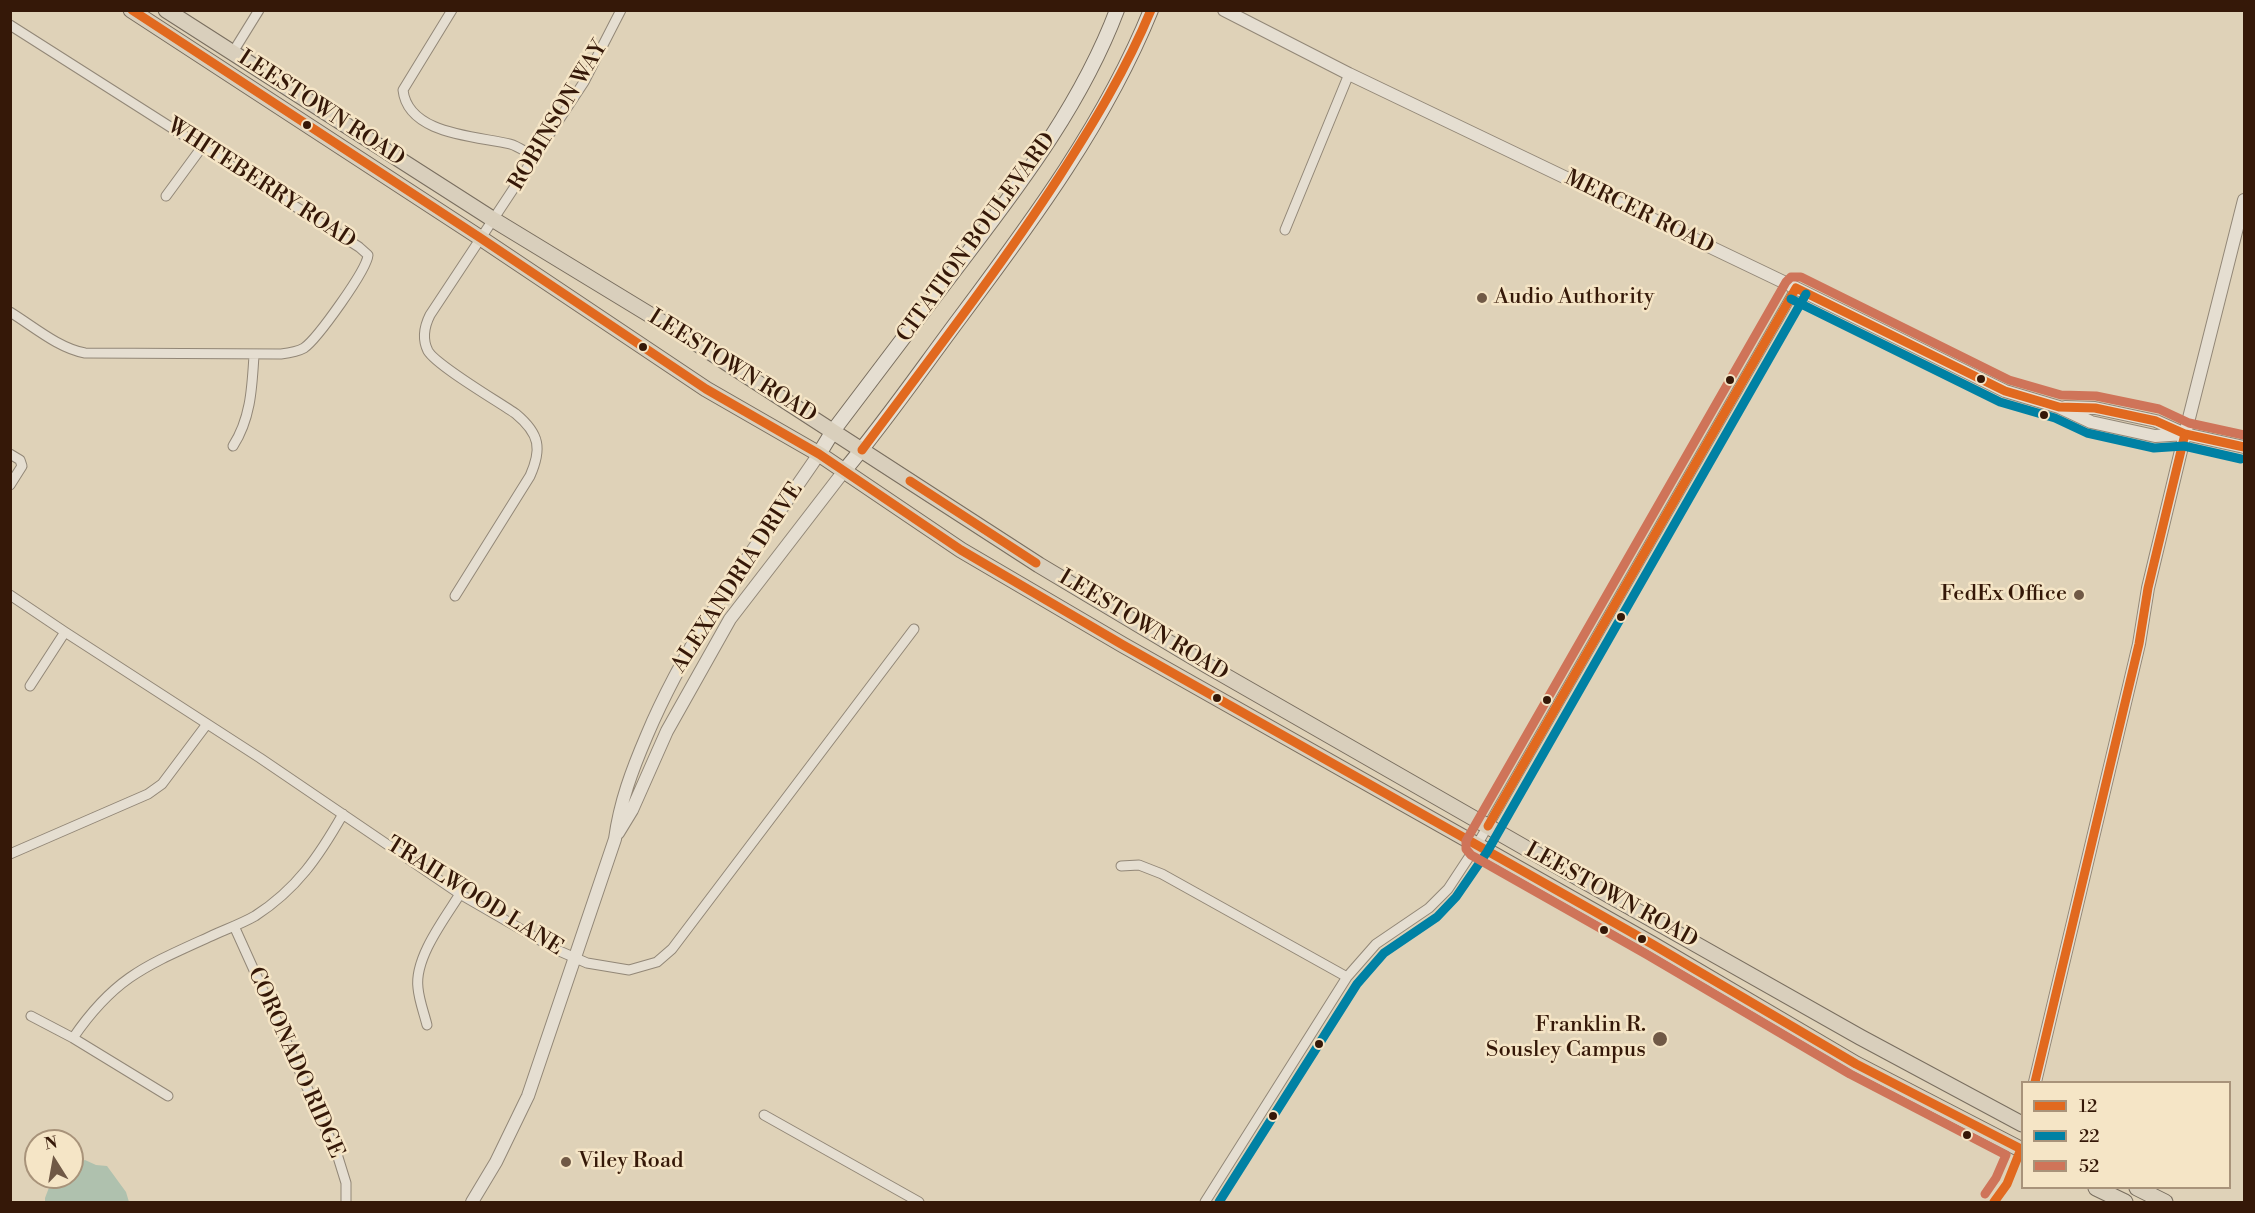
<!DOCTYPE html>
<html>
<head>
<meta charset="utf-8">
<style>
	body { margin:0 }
	#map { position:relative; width:2255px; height:1213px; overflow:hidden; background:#dfd2b8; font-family:"Libre Bodoni",serif }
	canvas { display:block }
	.frame { position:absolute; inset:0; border:12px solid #351808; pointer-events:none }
	.legend { position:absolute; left:2021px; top:1081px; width:210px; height:108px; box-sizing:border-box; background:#f5e5c6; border:2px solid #a8937a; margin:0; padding:8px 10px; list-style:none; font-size:18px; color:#351808 }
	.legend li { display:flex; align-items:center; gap:12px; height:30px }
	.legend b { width:30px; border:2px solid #a8937a }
	.north { position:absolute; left:24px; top:1129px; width:60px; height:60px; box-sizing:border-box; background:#f5e5c6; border:2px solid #a8937a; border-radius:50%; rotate:349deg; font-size:16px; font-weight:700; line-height:24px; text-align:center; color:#351808 }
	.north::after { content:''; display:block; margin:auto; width:21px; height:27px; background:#705946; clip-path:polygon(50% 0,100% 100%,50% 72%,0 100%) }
</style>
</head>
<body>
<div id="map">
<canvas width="2255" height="1213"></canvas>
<div class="frame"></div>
<ul class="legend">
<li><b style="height:8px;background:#e1691f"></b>12</li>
<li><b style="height:8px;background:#0081a4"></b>22</li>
<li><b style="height:8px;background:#cf7459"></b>52</li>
</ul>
<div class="north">N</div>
</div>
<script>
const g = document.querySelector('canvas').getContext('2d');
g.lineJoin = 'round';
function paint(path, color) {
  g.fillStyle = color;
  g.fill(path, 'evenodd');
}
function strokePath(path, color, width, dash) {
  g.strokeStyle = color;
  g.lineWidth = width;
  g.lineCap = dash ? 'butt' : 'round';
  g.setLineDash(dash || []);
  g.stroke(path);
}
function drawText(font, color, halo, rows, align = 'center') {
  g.font = font + ' "Libre Bodoni",serif';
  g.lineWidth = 5;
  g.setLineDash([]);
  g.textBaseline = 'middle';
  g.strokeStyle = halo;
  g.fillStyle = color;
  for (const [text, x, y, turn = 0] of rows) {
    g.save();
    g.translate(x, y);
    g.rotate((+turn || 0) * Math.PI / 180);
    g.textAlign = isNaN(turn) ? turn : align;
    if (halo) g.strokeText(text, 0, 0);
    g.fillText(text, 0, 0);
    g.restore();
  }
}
const water = new Path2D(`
	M85 1160 96 1165 107 1166 126 1192 129 1202H45V1198L53 1177H72V1164Z`);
const minor = new Path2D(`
	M452 10 403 90C408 135 477 136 510 144 518 146 527 153 535 157
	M10 25 359 247 368 255C367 270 317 339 304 348 297 352 289 353 281 354L85 353C58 348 33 326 10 312
	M233 52 259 10
	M166 196 202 147
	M1285 230 1349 74
	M233 446C251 418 252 387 254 355
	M10 454 20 460 22 466 10 485
	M10 595 65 632 260 758 460 894 557 950 587 963 629 970 657 962 672 949 914 629
	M455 596 530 476C542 449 540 434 516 414 499 402 437 366 428 351 422 339 424 327 430 315L584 82 621 10
	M30 686 65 632
	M10 854 148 794 162 784 207 724
	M1121 866 1139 865 1162 874 1347 977
	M234 926 337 1154 346 1183V1202
	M31 1016 73 1038 168 1096
	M427 1025C424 1013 419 1000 418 988 414 958 445 918 460 894
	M73 1038C114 978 145 966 209 937 224 930 241 924 255 916 297 889 319 856 343 814
	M764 1115 919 1202
	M1205 1202 1347 977 1376 944 1429 908 1448 889 1477 845 1796 288`);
const tertiary = new Path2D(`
	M1224 10 1349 74 1796 288 2005 391 2059 407 2091 422 2155 436 2185 434
	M2065 407 2095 408 2156 421 2185 434 2244 447
	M618 833 632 810 667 731 730 619 844 471
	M2035 1082 2139 644 2148 588 2185 434 2244 200
	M472 1202 496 1162 528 1096 615 839C620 802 632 770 647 735 690 633 757 545 819 454`);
const secondary = new Path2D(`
	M819 454 833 431C878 372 922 313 967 254 1025 178 1083 100 1117 10
	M844 471C886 421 923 367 962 315 1033 220 1106 121 1151 10`);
const primary = new Path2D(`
	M131 10 482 239 706 389 819 454 961 550 1123 645 1652 944 1856 1064 2022 1150
	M166 10 494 220 693 341 1039 565 1208 666 1529 850 1860 1037 2022 1124
	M2096 1188 2125 1202
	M2137 1188 2165 1202`);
const bus1 = new Path2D(`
	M132 10 482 239 706 389 819 454 961 550 1123 645 1652 944 1856 1064 2021 1149 2007 1184 1994 1202
	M862 450C929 360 998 271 1059 177 1093 124 1126 70 1151 10
	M910 481 1036 563
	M1488 826 1796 288 2005 391 2059 407 2095 408 2156 421 2185 434 2244 447
	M2035 1082 2139 644 2148 588 2185 434`);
const bus2 = new Path2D(`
	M1791 299 2000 402 2055 418 2087 433 2154 448 2184 446 2241 459
	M1219 1202 1357 984 1384 953 1437 917 1456 897 1487 852 1806 294`);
const bus3 = new Path2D(`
	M1985 1194 1996 1178 2006 1155 1850 1074 1646 954 1471 855 1466 849V841L1786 282 1791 277H1801L2009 380 2061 395 2096 396 2159 409 2189 423 2244 435`);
const markers = [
	[307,125,5,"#351808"],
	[1482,298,6,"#705946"],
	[643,347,5,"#351808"],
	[1981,379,5,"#351808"],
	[1730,380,5,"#351808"],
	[2044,415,5,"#351808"],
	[2079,595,6,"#705946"],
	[1621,617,5,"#351808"],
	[1217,698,5,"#351808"],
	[1547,700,5,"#351808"],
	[1604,930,5,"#351808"],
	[1642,939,5,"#351808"],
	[1660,1039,8,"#705946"],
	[1319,1044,5,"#351808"],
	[1273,1116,5,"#351808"],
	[1967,1135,5,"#351808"],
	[566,1162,6,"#705946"]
];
const streetNames = [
	["LEESTOWN ROAD",321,109,33],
	["ROBINSON WAY",559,116,-59],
	["WHITEBERRY ROAD",261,184,33],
	["MERCER ROAD",1639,213,26],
	["CITATION BOULEVARD",977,238,-54],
	["LEESTOWN ROAD",732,367,32],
	["ALEXANDRIA DRIVE",738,578,-57],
	["LEESTOWN ROAD",1143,626,31],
	["LEESTOWN ROAD",1611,896,29],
	["TRAILWOOD LANE",474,897,32],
	["CORONADO RIDGE",295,1063,66]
];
const poiNames = [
	["Audio Authority",1494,298],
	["FedEx Office",2067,595,"right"],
	["Franklin R.",1646,1026,"right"],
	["Sousley Campus",1646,1051,"right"],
	["Viley Road",578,1162]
];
paint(water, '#afc1ae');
strokePath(minor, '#928777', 11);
strokePath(tertiary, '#928777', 14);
strokePath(secondary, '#796e5f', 16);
strokePath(primary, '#796e5f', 17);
strokePath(minor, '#e5ded1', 9);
strokePath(tertiary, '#e5ded1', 12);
strokePath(secondary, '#e5ded1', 14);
strokePath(primary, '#d9cfbc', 15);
strokePath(bus1, '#e1691f', 9);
strokePath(bus2, '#0081a4', 9);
strokePath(bus3, '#cf7459', 9);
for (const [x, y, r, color] of markers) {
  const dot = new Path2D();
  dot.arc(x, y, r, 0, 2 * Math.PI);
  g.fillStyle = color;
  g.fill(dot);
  strokePath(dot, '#f5e5c6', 2);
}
drawText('22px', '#351808', '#f5e5c6', streetNames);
drawText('22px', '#351808', '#f5e5c6', poiNames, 'left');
</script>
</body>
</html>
